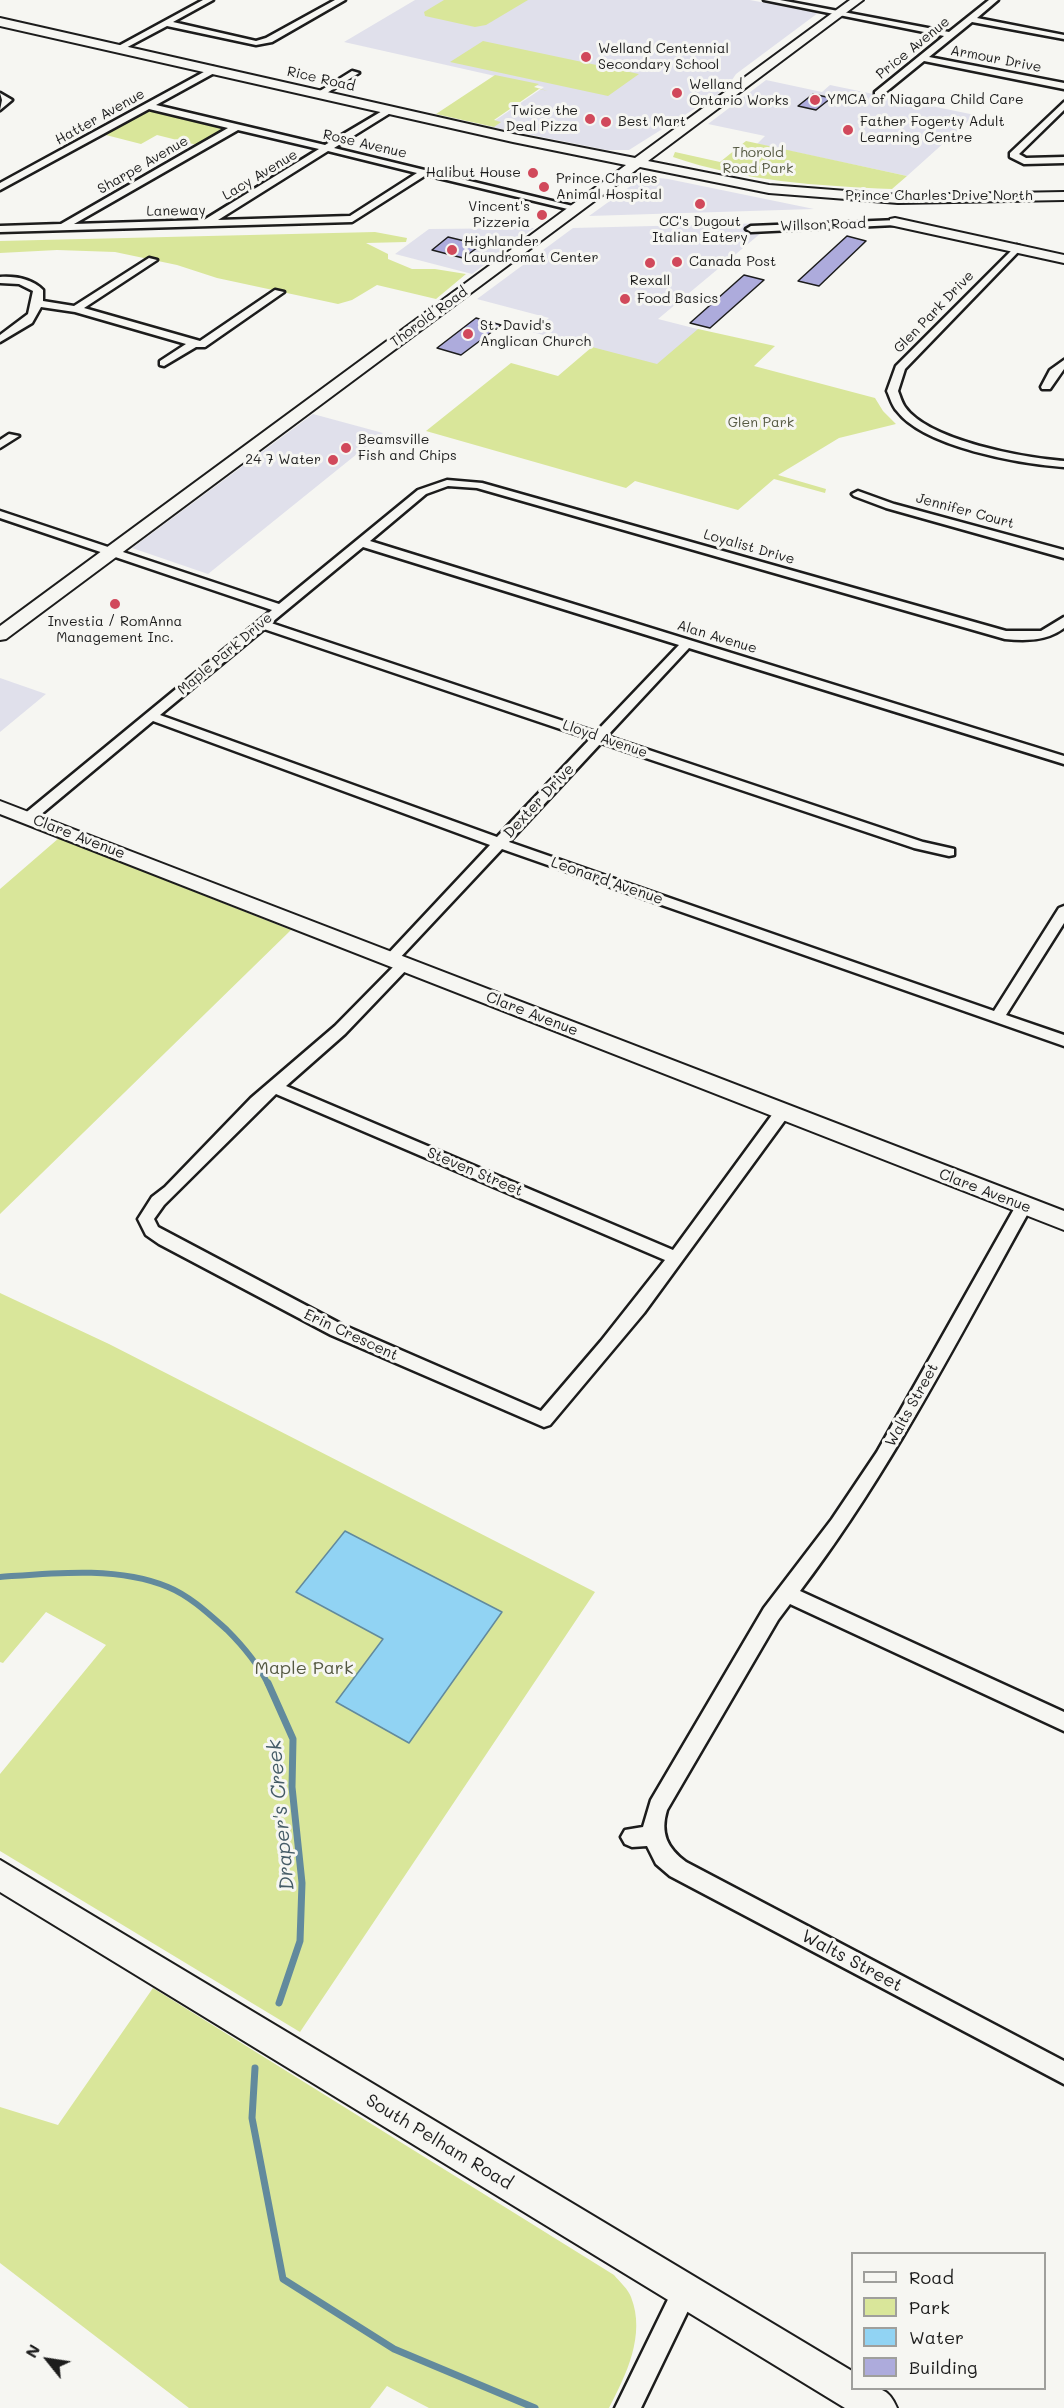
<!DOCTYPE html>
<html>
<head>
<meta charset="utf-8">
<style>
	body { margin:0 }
	#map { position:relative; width:1064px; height:2408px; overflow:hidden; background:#f6f6f2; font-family:Mali,sans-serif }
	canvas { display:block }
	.legend { position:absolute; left:851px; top:2252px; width:195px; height:138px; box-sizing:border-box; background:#f6f6f2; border:2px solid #9f9f9c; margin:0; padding:8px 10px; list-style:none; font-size:18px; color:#1c1c1c }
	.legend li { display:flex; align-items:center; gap:12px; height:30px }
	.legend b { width:30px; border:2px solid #9f9f9c }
	.north { position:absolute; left:18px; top:2330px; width:60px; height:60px; -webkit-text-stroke:4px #f6f6f2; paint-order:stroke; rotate:300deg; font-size:16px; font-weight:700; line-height:24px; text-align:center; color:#1c1c1c }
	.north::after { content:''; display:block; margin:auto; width:21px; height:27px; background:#1c1c1c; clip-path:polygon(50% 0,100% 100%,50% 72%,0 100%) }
</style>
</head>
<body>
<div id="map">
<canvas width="1064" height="2408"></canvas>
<ul class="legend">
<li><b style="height:8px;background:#f6f6f2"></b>Road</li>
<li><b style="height:16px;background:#d9e69a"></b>Park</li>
<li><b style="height:16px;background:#91d3f3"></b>Water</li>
<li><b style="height:16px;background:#adabdc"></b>Building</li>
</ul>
<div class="north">N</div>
</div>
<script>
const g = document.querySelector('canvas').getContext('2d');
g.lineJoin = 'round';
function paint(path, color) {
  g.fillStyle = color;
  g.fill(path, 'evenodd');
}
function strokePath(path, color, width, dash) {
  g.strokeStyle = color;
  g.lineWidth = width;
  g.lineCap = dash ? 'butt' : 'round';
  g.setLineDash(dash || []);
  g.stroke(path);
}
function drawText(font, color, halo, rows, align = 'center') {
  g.font = font + ' Mali,sans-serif';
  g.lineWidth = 6;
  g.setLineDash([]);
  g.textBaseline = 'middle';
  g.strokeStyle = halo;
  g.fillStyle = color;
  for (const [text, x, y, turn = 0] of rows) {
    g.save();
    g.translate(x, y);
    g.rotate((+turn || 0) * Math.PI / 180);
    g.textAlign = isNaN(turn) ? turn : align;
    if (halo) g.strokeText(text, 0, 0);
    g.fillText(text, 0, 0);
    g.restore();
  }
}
const built = new Path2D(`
	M415 0H750L818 13 736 74 726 89 629 150H607L487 126 544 87 344 42Z
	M766 80 822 92 830 85 975 115 907 176 757 144 765 136 708 124Z
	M649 177 668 179 814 209 589 216 639 180Z
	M773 223 658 319 768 347 728 384 532 332 549 318 477 299 573 228Z
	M534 228 472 274 395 254 429 229Z
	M313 414 383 433 208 574 132 548Z
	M0 678 46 694 0 732Z`);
const green = new Path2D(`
	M444 0H528L486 25 475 27 425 16 424 12Z
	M483 41 639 74 608 96 450 62Z
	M495 75 539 84 534 87 548 91 539 89 494 120 501 122 494 127 436 114Z
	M152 110 222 126 223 129 197 145 157 135 141 144 102 134 143 112Z
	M746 141 907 176 892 189C818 186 743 181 673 157L675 152 720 162Z
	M375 232 407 238 406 242 366 243 388 254V259L412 269H435L466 274 436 299 377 285 352 300 338 304 217 278 177 265 115 252 57 250 0 253V241Z
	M698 329 775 346 754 366 875 398 883 411 896 424 839 438 778 475 826 489 825 493 774 479 738 510 635 481 626 488 426 431 511 363 558 376 592 347 657 364Z
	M59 838 291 930 0 1214V889Z
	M0 1293 109 1344 595 1592 300 2032 0 1851V1774L106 1645 46 1612 3 1663 0 1662Z
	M153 1988 614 2275C620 2282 628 2289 631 2297 646 2335 626 2375 609 2408H429L387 2386 370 2408H189L0 2263V2107L58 2125Z`);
const water = new Path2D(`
	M345 1531 502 1612 409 1743 336 1702 383 1639 296 1592Z`);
const streamFar1 = new Path2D(`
	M0 1577C53 1573 118 1566 168 1587 190 1596 209 1614 227 1630 243 1646 258 1664 268 1684`);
const stream = new Path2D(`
	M268 1683 293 1739 292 1787 302 1883 300 1941 279 2003
	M255 2068 252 2118 283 2279 394 2349 535 2408`);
const building = new Path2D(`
	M813 94 831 98 816 110 798 106Z
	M847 236 866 241 819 286 798 281Z
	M448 237 481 245 463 258 432 250Z
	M744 275 764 280 710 328 690 323Z
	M476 318 501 325 461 355 437 348Z`);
const street = new Path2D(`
	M203 0H213L173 22 256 41 266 38 335 0H345L272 42 256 45 167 26 120 51 113 49Z
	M764 0H780L949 32 989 0H998L977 18 1064 35V39L972 22 929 57 1064 83V89L924 61 881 96H875V92L944 36Z
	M213 67 216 72 156 105 325 145 389 107 393 110 392 112 334 148 581 208 576 211 426 175 352 222 0 232V226L61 224 228 128 149 109 0 190V183ZM238 130 319 149 204 220 74 224ZM328 151 417 173 350 216 218 220Z
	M352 71 359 73 322 96 315 94Z
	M0 93 12 100 0 110 2 100Z
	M1064 102V110L1019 154 1026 158 1064 157V163L1024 164 1010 157V153Z
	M898 220 900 222 895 225 751 232 746 229 751 226Z
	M1017 245 1020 246V250L905 369 898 391C900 396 902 403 905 407 929 441 1025 458 1064 461V467C1020 464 924 447 897 411 892 406 890 397 887 391L896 366Z
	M149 258 157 260 84 308 200 341 275 290 284 292 205 347H196L164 366 160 365V361L186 344 75 312 41 307 32 323 0 342V335L28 314 33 291 19 284 0 283V277C15 276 32 279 43 290V301L74 306Z
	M1064 360V369L1050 389H1042L1041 387 1050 370Z
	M9 434 19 436 0 448V440Z
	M447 480 482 483 1006 631H1041L1064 617V628C1047 641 1026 641 1005 639L477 488 448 486 426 494 370 541 1064 756V764L689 648 607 736 923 842 954 849V855L949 856 914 848 601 743 509 842 994 1011 1059 908 1064 906V923L1006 1015 1064 1035V1046L502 849 396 962H386L384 959 386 956 490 845 153 721 33 821H23V815L272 610 0 518V511L279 604 418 490ZM363 547 679 645 596 732 271 623ZM264 629 590 739 497 837 160 715Z
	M858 491 894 504 1064 550V558L886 508 854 496 852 494Z
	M404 959 409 961 411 964 409 967 345 1034 286 1086 673 1250 777 1108 783 1106 791 1112 644 1313 550 1425 544 1427 331 1335 159 1244 146 1235 138 1219 152 1197 165 1187 251 1098 335 1026 399 961ZM276 1094 665 1260 601 1341 541 1411 343 1325 158 1227 154 1219 164 1205Z
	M1024 1200 1032 1206C959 1337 891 1471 800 1591L1064 1712V1731L790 1604 778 1620 667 1810C660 1833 667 1848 686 1862L1064 2061V2084L670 1876 656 1864 647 1846 632 1847 625 1844 621 1837 625 1830 643 1827 651 1800 764 1608 832 1519 877 1452 1018 1202Z
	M685 2280 694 2283 697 2292 641 2408H615L676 2283Z`);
const secondary = new Path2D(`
	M850 0H863L648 161 769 185 898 195 1064 192V200L898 203 769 193 640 167 6 639 0 640V626L626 165 513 142 0 26V18L513 134 635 158Z
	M895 218 1064 255V263L890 225V219Z
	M0 801 1064 1211V1230L0 814Z
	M0 1860 852 2371V2388C875 2388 887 2384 897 2408H845L0 1892Z`);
const markers = [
	[586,57,6,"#d1495b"],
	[677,93,6,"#d1495b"],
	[815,100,6,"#d1495b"],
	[590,119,6,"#d1495b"],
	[606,122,6,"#d1495b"],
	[848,130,6,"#d1495b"],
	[533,173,6,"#d1495b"],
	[544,187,6,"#d1495b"],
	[700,204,6,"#d1495b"],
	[542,215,6,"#d1495b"],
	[452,250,6,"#d1495b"],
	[677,262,6,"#d1495b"],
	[650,263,6,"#d1495b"],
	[625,299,6,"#d1495b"],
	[468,334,6,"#d1495b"],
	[346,448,6,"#d1495b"],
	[333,460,6,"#d1495b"],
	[115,604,6,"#d1495b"]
];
const farStreetnames = [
	["Price Avenue",913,48,-39],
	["Armour Drive",996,59,11],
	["Rice Road",321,79,13],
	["Hatter Avenue",100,117,-29],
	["Rose Avenue",365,144,13],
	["Sharpe Avenue",143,165,-30],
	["Lacy Avenue",260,175,-31],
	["Prince Charles Drive North",939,196],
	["Laneway",176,211,-1],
	["Willson Road",823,225,-2],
	["Glen Park Drive",934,312,-46],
	["Thorold Road",429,317,-36],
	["Jennifer Court",965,511,15],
	["Loyalist Drive",749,547,16],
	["Alan Avenue",717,637,17],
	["Maple Park Drive",225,654,-40],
	["Lloyd Avenue",605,739,19]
];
const farPoinames = [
	["Welland Centennial",598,49],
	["Secondary School",598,65],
	["Welland",689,85],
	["Ontario Works",689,101],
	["YMCA of Niagara Child Care",827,100],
	["Twice the",578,111,"right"],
	["Deal Pizza",578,127,"right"],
	["Best Mart",618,122],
	["Father Fogerty Adult",860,122],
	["Learning Centre",860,138],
	["Halibut House",521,173,"right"],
	["Prince Charles",556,179],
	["Animal Hospital",556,195],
	["Vincent's",530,207,"right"],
	["Pizzeria",530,223,"right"],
	["CC's Dugout",700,222,"center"],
	["Italian Eatery",700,238,"center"],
	["Highlander",464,242],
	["Laundromat Center",464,258],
	["Canada Post",689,262],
	["Rexall",650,281,"center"],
	["Food Basics",637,299],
	["St. David's",480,326],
	["Anglican Church",480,342],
	["Beamsville",358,440],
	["Fish and Chips",358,456],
	["24 7 Water",321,460,"right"],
	["Investia / RomAnna",115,622,"center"],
	["Management Inc.",115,638,"center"]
];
const farParknames = [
	["Thorold",758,153],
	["Road Park",758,169],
	["Glen Park",761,423]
];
const streetNames = [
	["Dexter Drive",539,801,-47],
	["Clare Avenue",79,837,21],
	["Leonard Avenue",607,881,19],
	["Clare Avenue",532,1014,21],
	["Steven Street",475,1172,23],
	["Clare Avenue",985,1191,21],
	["Erin Crescent",351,1335,25],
	["Walts Street",912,1405,-61]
];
const nearParknames = [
	["Maple Park",304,1668]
];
const nearStreetnames = [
	["Walts Street",852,1961,28],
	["South Pelham Road",439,2142,31]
];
const nearWaternames = [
	["Draper's Creek",281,1815,-95]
];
paint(built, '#e0e0eb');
paint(green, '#d9e69a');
paint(water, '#91d3f3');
strokePath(water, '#628a9d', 1.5);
strokePath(streamFar1, '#628a9d', 6);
strokePath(stream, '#628a9d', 7);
paint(building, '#adabdc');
strokePath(building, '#1c1c1c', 1.5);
strokePath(street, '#1c1c1c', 5);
strokePath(secondary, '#1c1c1c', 4);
paint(street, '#f6f6f2');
paint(secondary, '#f6f6f2');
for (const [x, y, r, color] of markers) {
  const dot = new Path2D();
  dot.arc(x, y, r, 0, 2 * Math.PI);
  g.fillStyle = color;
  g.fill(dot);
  strokePath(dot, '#f6f6f2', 2);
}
drawText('14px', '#1c1c1c', '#f6f6f2', farStreetnames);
drawText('14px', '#1c1c1c', '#f6f6f2', farPoinames, 'left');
drawText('14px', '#555942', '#f6f6f2', farParknames);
drawText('15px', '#1c1c1c', '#f6f6f2', streetNames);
drawText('18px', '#555942', '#f6f6f2', nearParknames);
drawText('18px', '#1c1c1c', '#f6f6f2', nearStreetnames);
drawText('italic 20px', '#455c67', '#f6f6f2', nearWaternames);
</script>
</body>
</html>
